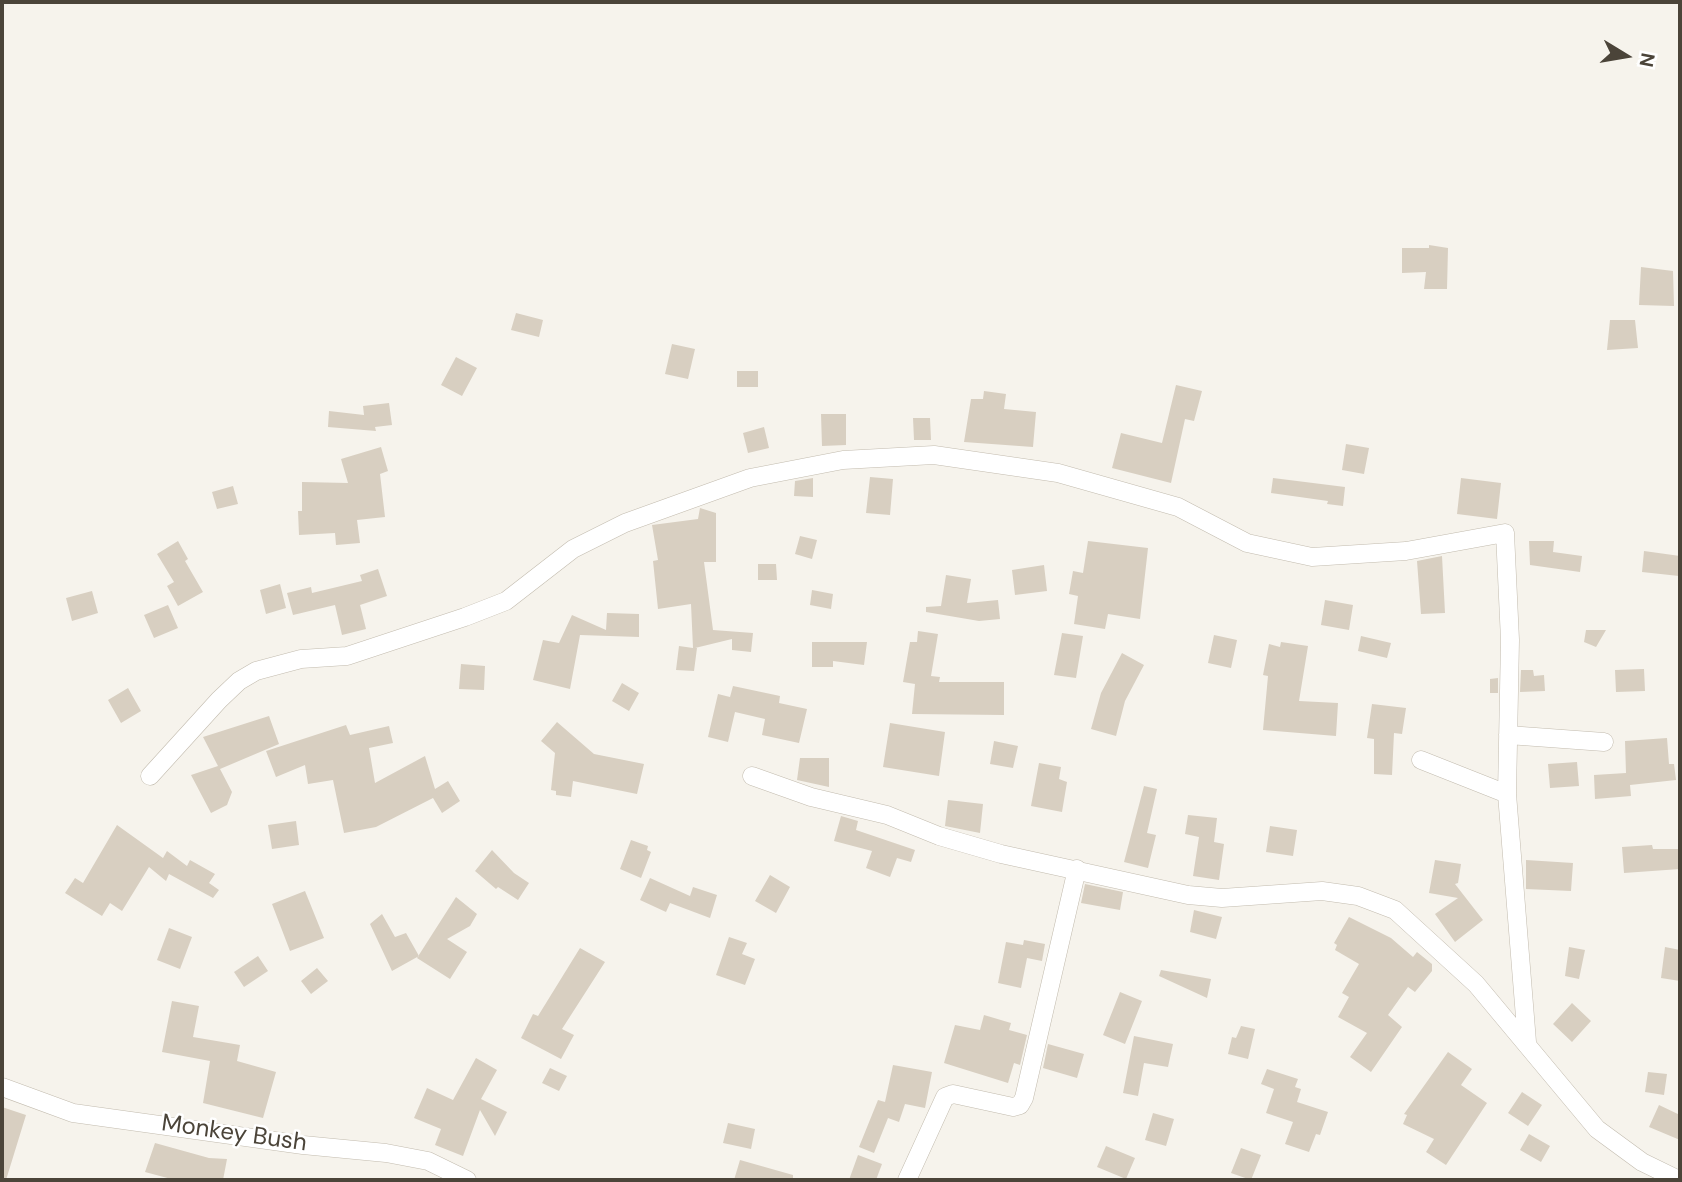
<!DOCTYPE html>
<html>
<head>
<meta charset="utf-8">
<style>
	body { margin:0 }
	#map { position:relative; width:1682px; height:1182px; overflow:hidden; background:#f6f3ec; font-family:"DM Sans",sans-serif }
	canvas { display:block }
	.frame { position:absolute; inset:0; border:4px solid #4b4439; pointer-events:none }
	.north { position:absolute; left:1591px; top:21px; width:70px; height:70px; -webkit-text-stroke:5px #fff; paint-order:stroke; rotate:101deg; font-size:19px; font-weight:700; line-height:28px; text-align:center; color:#4b4439 }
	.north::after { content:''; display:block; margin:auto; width:24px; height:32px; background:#4b4439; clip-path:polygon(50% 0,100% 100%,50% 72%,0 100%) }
</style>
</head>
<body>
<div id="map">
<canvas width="1682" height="1182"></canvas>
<div class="frame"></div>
<div class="north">N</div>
</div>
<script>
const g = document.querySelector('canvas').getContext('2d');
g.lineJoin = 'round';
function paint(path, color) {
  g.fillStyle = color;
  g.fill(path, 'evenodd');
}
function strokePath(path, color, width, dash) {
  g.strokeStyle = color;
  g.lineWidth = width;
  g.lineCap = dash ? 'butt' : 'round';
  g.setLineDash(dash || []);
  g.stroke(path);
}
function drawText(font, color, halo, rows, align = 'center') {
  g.font = font + ' "DM Sans",sans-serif';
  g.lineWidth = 5;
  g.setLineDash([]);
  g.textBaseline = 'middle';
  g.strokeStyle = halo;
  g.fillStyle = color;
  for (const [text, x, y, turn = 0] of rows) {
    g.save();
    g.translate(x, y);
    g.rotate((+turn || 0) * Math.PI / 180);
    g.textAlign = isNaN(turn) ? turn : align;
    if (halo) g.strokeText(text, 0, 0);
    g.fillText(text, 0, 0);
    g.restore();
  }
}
const building = new Path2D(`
	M1429 245 1448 248 1447 289H1424L1426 272 1402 273V248H1429Z
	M1641 267 1673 271 1674 306 1639 305Z
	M516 313 543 320 539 337 511 330Z
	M1610 320H1635L1638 348 1607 350Z
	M672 344 695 349 688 379 665 374Z
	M456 357 477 368 462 396 441 385Z
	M737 371H758V387H737Z
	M1176 385 1202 391 1194 421 1185 419 1171 483 1112 468 1121 433 1162 443Z
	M984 391 1006 394 1004 409 1036 412 1033 447 964 442 971 399H983Z
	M389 403 392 425 375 427 376 431 328 427 329 411 364 415 363 406Z
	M821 414H846V445L822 446Z
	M913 418H930L931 440H914Z
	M764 427 769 448 748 453 743 433Z
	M1346 444 1369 448 1364 474 1342 470Z
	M381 447 388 471 380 474 385 517 357 520 360 543 336 545 335 533 299 535 298 511H302V482L348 483 341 459Z
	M870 477 893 479 890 515 866 513Z
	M813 478V497L794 496 795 481Z
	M1273 478 1345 487 1343 506 1327 504 1328 501 1271 493Z
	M1461 478 1501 483 1497 519 1457 514Z
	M233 486 238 504 217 509 212 492Z
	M700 508 716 513V562H704L713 630 753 633 751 652 732 650V639L695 648H697L694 671 676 670 679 646 693 648 691 604 658 609 653 561 658 560 652 525 698 519Z
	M800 536 817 540 812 559 795 554Z
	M178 541 188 559 185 561 203 592 178 606 167 586 174 582 157 554Z
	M1088 541 1148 548 1140 619 1108 614 1105 629 1074 624 1078 596 1069 594 1073 571 1083 573Z
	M1529 541H1554L1553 552 1582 556 1580 572 1530 565Z
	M1644 551 1680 556 1679 576 1642 572Z
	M1442 556 1445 613 1421 614 1417 561Z
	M758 564H776L777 580H758Z
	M1044 565 1047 591 1015 595 1012 570Z
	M378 569 387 596 360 605 366 629 342 635 335 605 293 615 287 593 311 587 312 593 362 581 360 575Z
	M946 575 971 579 967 603 998 600 1000 619 979 621 926 612V607L941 606Z
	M280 584 286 608 266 614 260 590Z
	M812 590 833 594 831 609 810 605Z
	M92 591 98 613 72 621 66 598Z
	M1325 600 1353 605 1349 630 1321 625Z
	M168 605 178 628 154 638 144 615Z
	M607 613 639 614V637L580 635 570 689 533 680 543 640 559 643 572 615 606 630Z
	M1586 630H1606L1596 647 1584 642Z
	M918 631 938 634 931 676 940 677 939 682H1004V715L912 714 915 684 903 682 910 642H917Z
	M1062 633 1083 636 1076 678 1054 675Z
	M1214 635 1237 640 1231 668 1208 663Z
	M1361 636 1391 643 1387 658 1358 651Z
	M812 642H867L864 665 833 661V667H812Z
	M1281 642 1308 646 1299 701 1338 703 1336 736 1263 730 1268 676 1263 675 1269 644 1280 647Z
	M1122 653 1144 665 1125 701 1116 736 1091 729 1101 693Z
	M461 664 485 666 484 690 459 689Z
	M1644 669 1645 691 1616 692 1615 670Z
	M1521 670H1533L1534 676 1544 675 1545 691 1520 692Z
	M1498 678V693H1490V679Z
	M622 683 639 693 629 711 612 701Z
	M733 686 780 696 779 703 807 709 799 743 762 735 765 719 735 712 728 742 708 737 718 694 730 697Z
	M128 688 141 711 121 723 108 700Z
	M1372 704 1406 708 1402 734 1394 733 1392 775 1374 774V739L1367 738Z
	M269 716 279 744 220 769 232 792 227 805 211 813 191 775 218 766 203 737Z
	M557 722 594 754 644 764 637 794 573 781 571 797 556 795V791L551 790 555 753 541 741Z
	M890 723 945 732 939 776 883 767Z
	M346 725 350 735 389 726 393 743 369 748 375 783 425 756 435 789 448 781 460 801 442 813 433 798 376 827 344 833 333 780 308 784 305 765 276 777 266 751Z
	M1667 738 1669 764H1674L1676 780 1630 785 1631 796 1595 799 1594 775 1626 773 1625 741Z
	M994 741 1018 746 1013 768 990 764Z
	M800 758H829V787L797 780Z
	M1577 762 1579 786 1550 788 1548 764Z
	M1039 763 1061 767 1059 779 1067 782 1062 812 1031 806Z
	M1144 786 1157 789 1147 833 1156 835 1148 868 1124 862Z
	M948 800 983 804 980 833 945 826Z
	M1188 815 1217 818 1214 842 1224 844 1219 880 1193 876 1199 837 1185 834Z
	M841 816 858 821 856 830 915 850 911 862 897 858 890 877 866 868 872 851 834 841Z
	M296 821 299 845 272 849 268 825Z
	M117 825 163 858 167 851 187 866 190 860 215 874 209 883 219 890 213 898 169 874 166 881 149 867 122 911 110 903 102 916 65 893 75 878 83 883Z
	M1270 826 1297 830 1293 856 1266 852Z
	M631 840 648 846 647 850 651 852 641 878 620 869Z
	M1652 845 1653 849H1680V869L1624 873 1622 847Z
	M492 850 514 873 529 883 518 900 498 887 496 889 475 871Z
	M1435 860 1461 864 1458 883 1455 884 1483 920 1455 942 1435 914 1458 898 1429 893Z
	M1526 860 1573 863 1571 891 1526 889Z
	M770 875 790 887 776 913 755 901Z
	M650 878 690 896 693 887 717 895 710 918 670 903 666 912 640 900Z
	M1085 884 1123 892 1120 910 1081 903Z
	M305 891 324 938 290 951 272 904Z
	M456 897 477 914 470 926 447 939 467 952 450 979 417 958Z
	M1194 910 1222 917 1216 939 1190 932Z
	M382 914 395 937 406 933 419 956 392 971 370 924Z
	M1349 917 1391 938 1413 957 1417 952 1432 964V971L1415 992 1408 987 1388 1015 1402 1027 1371 1072 1350 1057 1367 1033 1338 1017 1349 997 1342 993 1359 964 1335 950 1337 945 1334 943Z
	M169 928 192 937 180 969 157 960Z
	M729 937 747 943 742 954 755 959 745 985 716 975Z
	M1024 940 1045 944 1042 961 1027 958 1021 988 998 983 1006 942 1023 945Z
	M1569 947 1585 950 1579 979 1565 976Z
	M1665 947 1680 950V981L1661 978Z
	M580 948 605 962 562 1029 574 1035 561 1059 521 1038 533 1014 538 1016Z
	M258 956 268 971 244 987 234 972Z
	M317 968 328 981 311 994 301 981Z
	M1161 970 1211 979 1207 998 1159 976Z
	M1120 992 1142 1001 1125 1044 1103 1035Z
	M172 1001 199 1006 193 1037 240 1045 237 1061 276 1072 263 1118 203 1103 210 1061 162 1052Z
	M1572 1003 1591 1021 1572 1042 1553 1024Z
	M984 1015 1011 1023 1009 1030 1027 1035 1020 1065 1014 1063 1008 1083 944 1063 955 1025 980 1030Z
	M1241 1026 1255 1029 1248 1059 1228 1054 1232 1037 1236 1038Z
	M1134 1036 1173 1044 1168 1067 1144 1063 1138 1096 1123 1093Z
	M1048 1044 1084 1054 1077 1078 1043 1068Z
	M1448 1052 1472 1069 1461 1085 1487 1103 1446 1165 1426 1152 1434 1139 1403 1124 1407 1115 1404 1114Z
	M476 1058 497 1070 481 1099 507 1112 495 1136 480 1110 463 1156 435 1145 441 1129 414 1118 427 1088 453 1100Z
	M893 1065 932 1072 925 1108 905 1104 899 1122 888 1118 874 1153 859 1147 878 1100 885 1102Z
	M550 1068 567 1076 559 1091 542 1083Z
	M1267 1069 1298 1079 1295 1087 1301 1089 1297 1102 1328 1112 1320 1135 1316 1134 1309 1152 1285 1144 1293 1122 1266 1113 1274 1089 1261 1084Z
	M1648 1072 1667 1074 1664 1095 1645 1092Z
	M1522 1092 1542 1105 1528 1126 1508 1113Z
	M1659 1105 1680 1115V1140L1649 1127Z
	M2 1107 26 1115 6 1180H2Z
	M1153 1113 1174 1119 1166 1146 1145 1140Z
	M728 1123 755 1129 751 1149 723 1143Z
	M1529 1134 1550 1146 1541 1162 1520 1150Z
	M155 1143 209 1158 227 1159 223 1180H175L145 1172Z
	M1106 1146 1135 1158 1126 1179 1097 1167Z
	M1241 1148 1261 1155 1251 1180 1231 1173Z
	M858 1155 882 1164 876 1180H849Z
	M740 1160 793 1175V1180H734Z`);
const street = new Path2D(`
	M1508 735 1604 742
	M1421 760 1507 794
	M150 776 219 700 239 681 256 671 301 659 347 656 465 617 506 601 573 549 625 523 750 478 843 460 934 455 1058 473 1178 507 1247 543 1312 557 1406 551 1505 533 1510 640 1507 794 1527 1042
	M752 776 811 797 887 815 939 836 1001 854 1188 895 1222 898 1322 891 1358 896 1395 910 1476 984 1597 1129 1642 1162 1679 1180
	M2 1087 73 1113 303 1145 386 1153 428 1161 467 1180
	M907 1180 945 1097 953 1094 1013 1107 1020 1105 1024 1098 1077 869`);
const streetNames = [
	["Monkey Bush",234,1134,8]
];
paint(building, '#d8cfc1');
strokePath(street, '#c2bbae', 19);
strokePath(street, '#fff', 18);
drawText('24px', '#4b4439', '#fff', streetNames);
</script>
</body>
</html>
